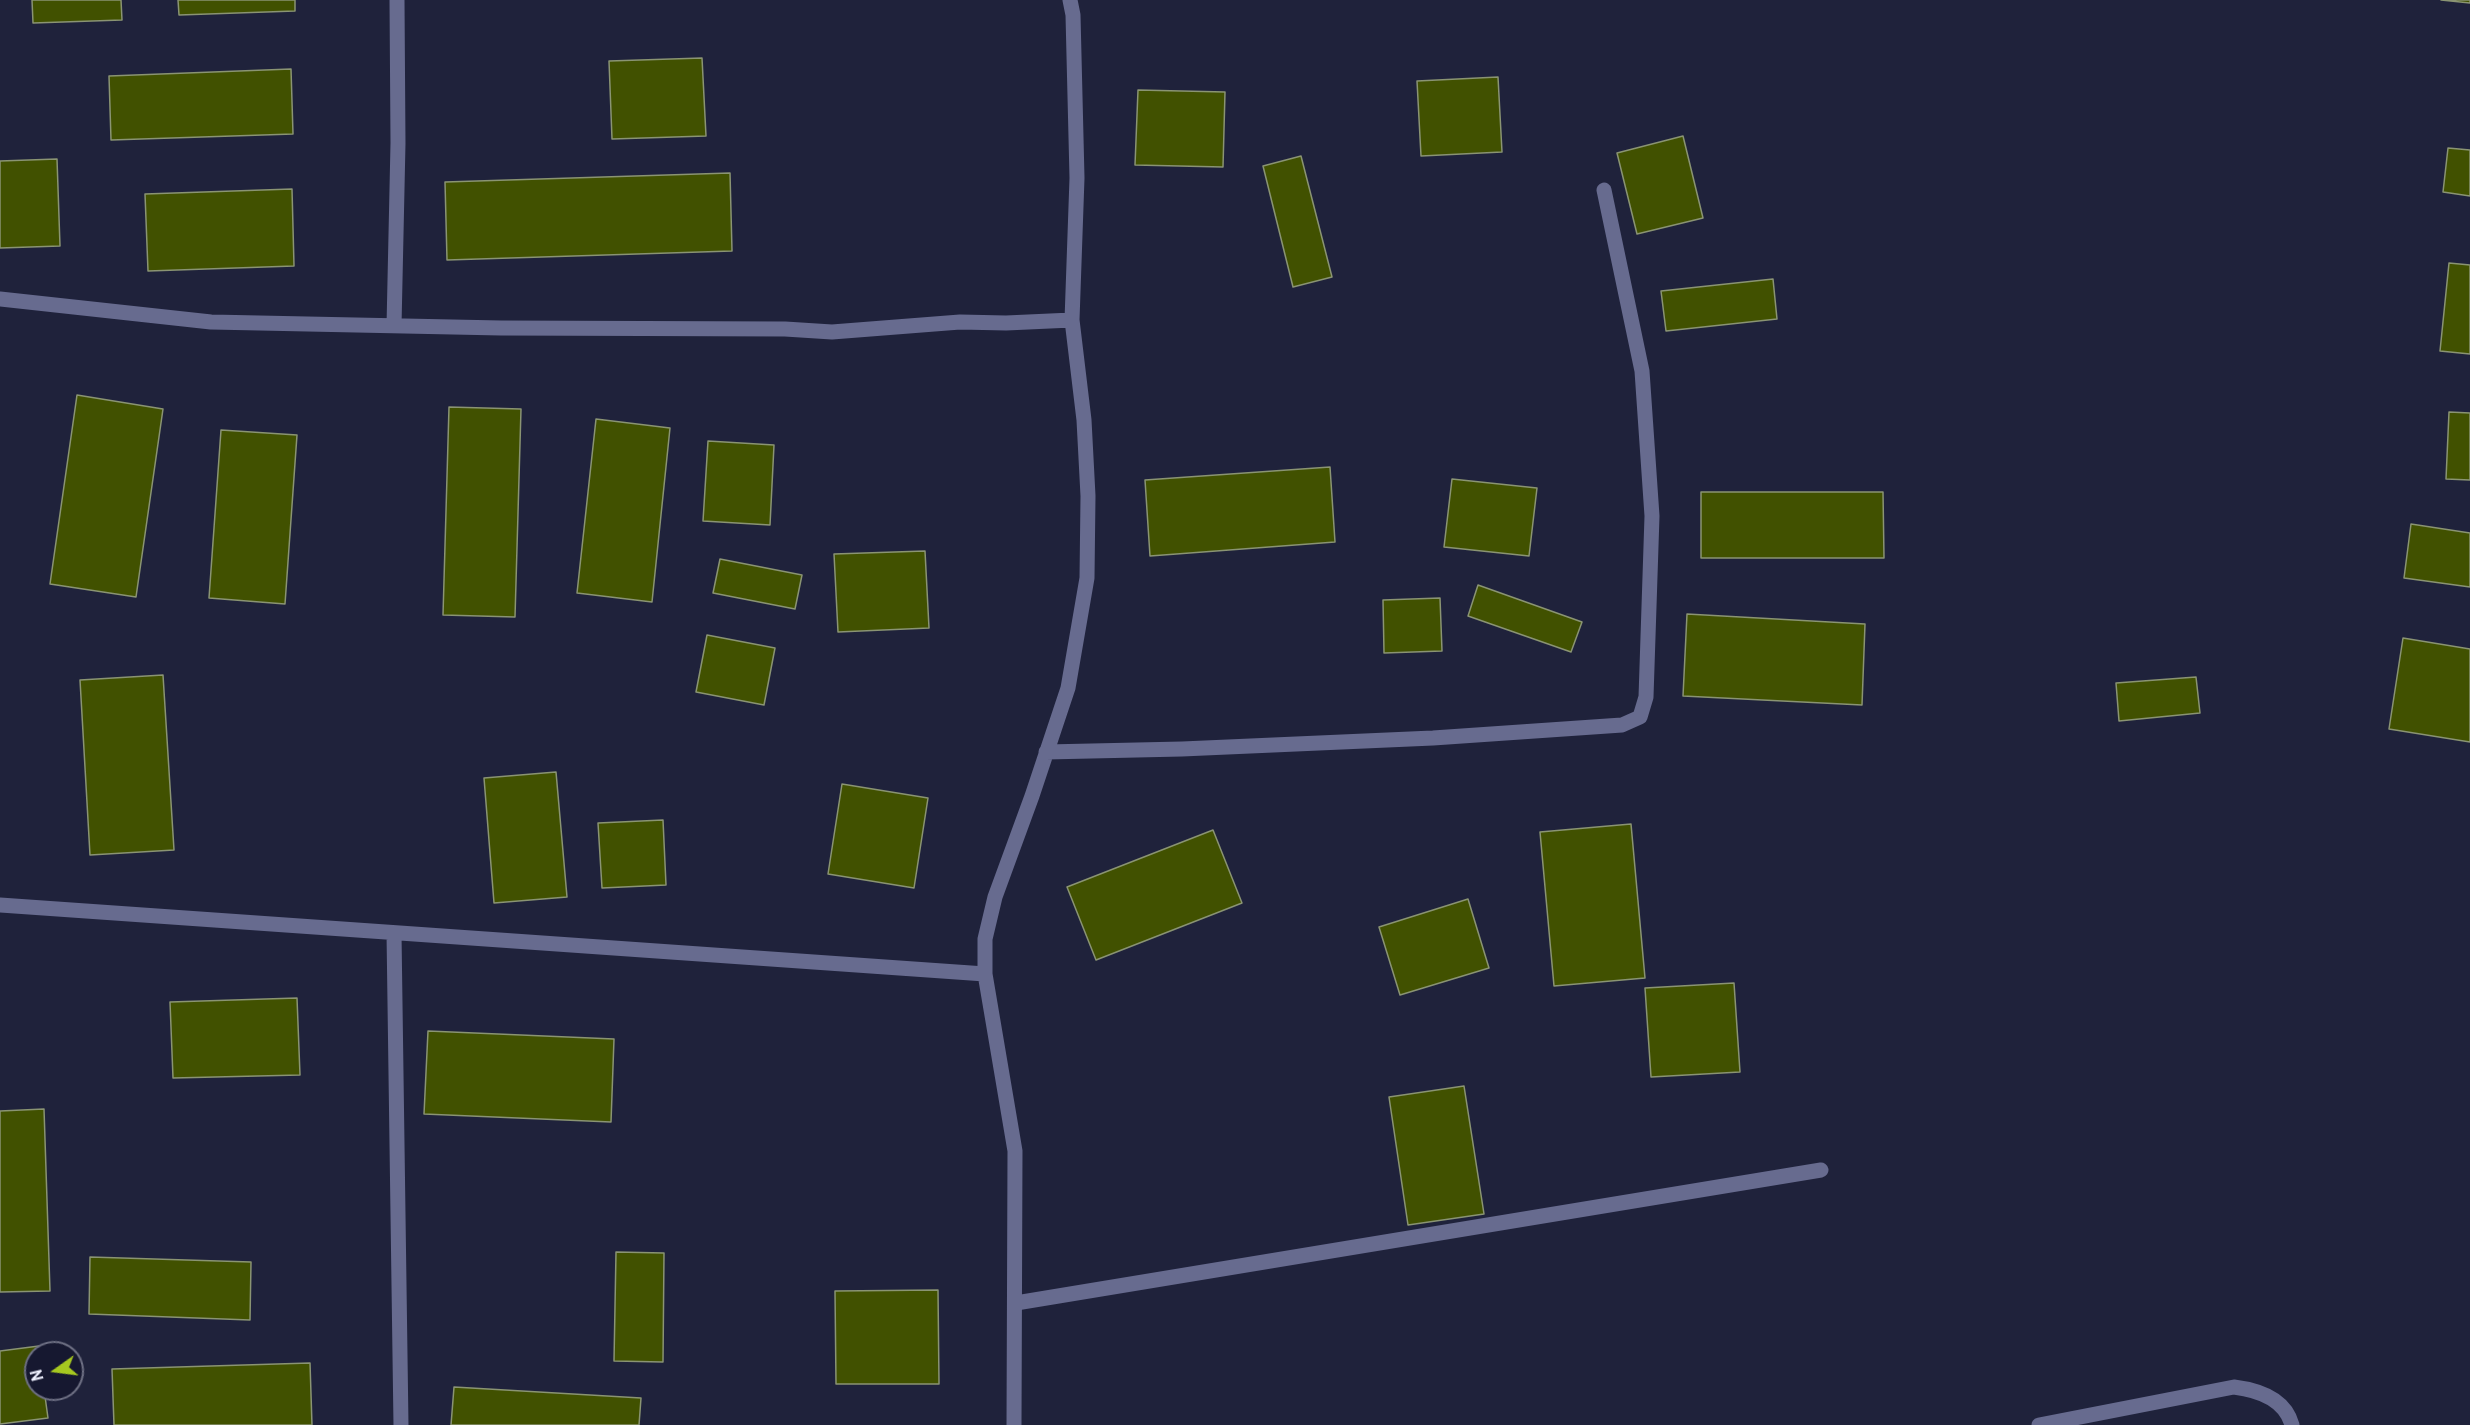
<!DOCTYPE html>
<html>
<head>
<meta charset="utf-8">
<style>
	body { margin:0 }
	#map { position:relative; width:2470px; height:1425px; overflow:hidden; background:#1f223b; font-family:Overpass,sans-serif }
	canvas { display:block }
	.north { position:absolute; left:24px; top:1341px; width:60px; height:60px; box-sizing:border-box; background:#161830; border:2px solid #6d6f83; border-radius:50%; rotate:256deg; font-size:16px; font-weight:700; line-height:24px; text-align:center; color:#eff1ff }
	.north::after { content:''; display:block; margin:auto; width:21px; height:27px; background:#a6c820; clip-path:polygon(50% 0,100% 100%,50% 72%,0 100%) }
</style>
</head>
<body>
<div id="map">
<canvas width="2470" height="1425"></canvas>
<div class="north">N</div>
</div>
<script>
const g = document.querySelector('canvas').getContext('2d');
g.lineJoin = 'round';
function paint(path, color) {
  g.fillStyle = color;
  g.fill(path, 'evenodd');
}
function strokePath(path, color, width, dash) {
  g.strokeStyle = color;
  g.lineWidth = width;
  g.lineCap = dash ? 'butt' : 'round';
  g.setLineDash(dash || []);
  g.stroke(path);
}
const building = new Path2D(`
	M32 0H121L122 20 33 23Z
	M178 0H295V11L179 15Z
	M2441 0H2470V3Z
	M702 58 706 136 612 139 609 61Z
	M291 69 293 134 111 140 109 76Z
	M1498 77 1502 152 1421 156 1417 81Z
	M1138 90 1225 92 1223 167 1135 165Z
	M1683 136 1703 218 1637 234 1617 153Z
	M2448 148 2470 150V196L2443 192Z
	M1301 156 1332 277 1293 287 1263 166Z
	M57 159 60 246 0 248V161Z
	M730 173 732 251 447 260 445 182Z
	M292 189 294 266 148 271 145 194Z
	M2449 263 2470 265V354L2440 351Z
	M1773 279 1777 319 1666 331 1661 291Z
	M77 395 163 409 136 597 50 584Z
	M449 407 521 409 515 617 443 615Z
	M2449 412 2470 413V480L2446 479Z
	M596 419 670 428 652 602 577 593Z
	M221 430 297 435 285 604 209 598Z
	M708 441 774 445 770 525 703 521Z
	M1330 467 1335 542 1150 556 1145 480Z
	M1452 479 1537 488 1529 556 1444 547Z
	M1701 492H1883L1884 558H1701Z
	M2411 524 2470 533V587L2404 578Z
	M925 551 929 628 838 632 834 554Z
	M720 559 802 575 795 609 713 593Z
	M1478 585 1582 622 1571 652 1468 616Z
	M1440 598 1442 651 1384 653 1383 600Z
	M1687 614 1865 624 1862 705 1683 696Z
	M707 635 775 648 764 705 696 692Z
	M2403 638 2470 649V742L2389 729Z
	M163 675 174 850 90 855 80 680Z
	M2196 677 2200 713 2119 721 2116 683Z
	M556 772 567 897 494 903 484 778Z
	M842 784 928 798 914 888 828 874Z
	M663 820 666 885 602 888 598 823Z
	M1631 824 1645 978 1554 986 1540 832Z
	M1213 830 1242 903 1096 960 1067 887Z
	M1468 899 1489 968 1400 995 1379 927Z
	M1734 983 1740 1072 1651 1077 1645 988Z
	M297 998 300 1075 173 1078 170 1002Z
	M428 1031 614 1039 611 1122 424 1114Z
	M1464 1086 1484 1214 1408 1225 1389 1097Z
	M44 1109 50 1291 0 1292V1111Z
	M616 1252 664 1253 663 1362 614 1361Z
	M90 1257 251 1262 250 1320 89 1314Z
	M938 1290 939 1384H836L835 1291Z
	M39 1346 40 1353H36V1389H44L48 1418 0 1424V1351Z
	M310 1363 312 1425H114L112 1369Z
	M454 1387 641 1398 639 1425H451Z`);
const street = new Path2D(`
	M0 299 211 322 501 328 785 329 832 332 960 322 1006 323 1072 320
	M394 326 398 143 397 0
	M1046 752 1182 749 1433 738 1622 725 1640 717 1646 697 1652 516 1642 371 1604 190
	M0 905 985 974 1015 1151 1014 1425
	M394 933 401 1425
	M985 974V939L995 897 1032 796 1068 688 1087 578 1088 496 1084 420 1072 320 1077 178 1073 15 1070 0
	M1016 1303 1821 1170
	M2039 1425 2234 1387C2258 1390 2285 1399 2292 1425`);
paint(building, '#415100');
strokePath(building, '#8a9473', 1.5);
strokePath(street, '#676b8f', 15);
</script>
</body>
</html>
